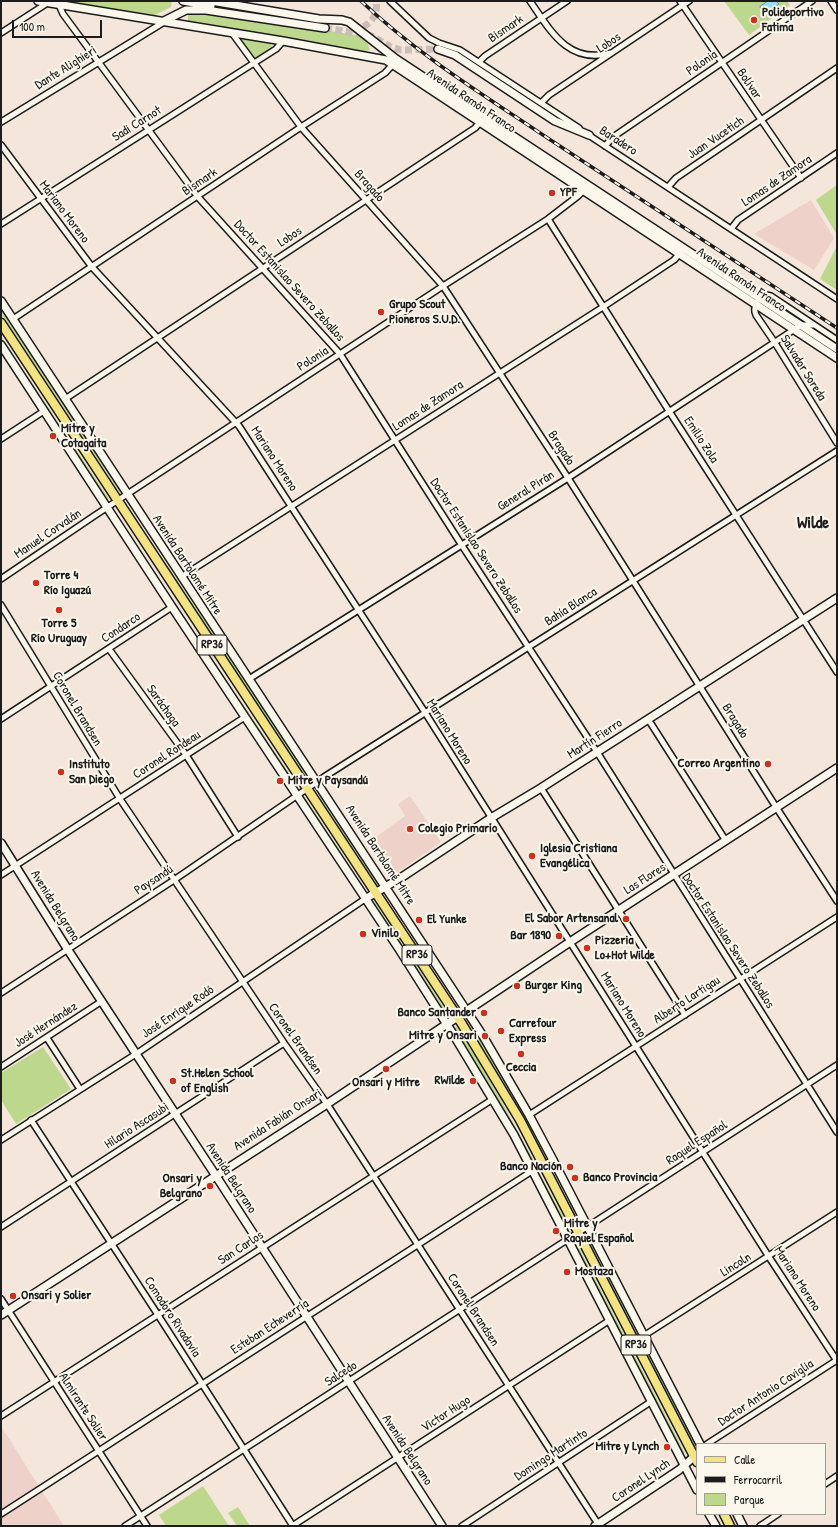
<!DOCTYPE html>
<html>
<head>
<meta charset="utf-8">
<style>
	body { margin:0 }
	#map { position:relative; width:838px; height:1527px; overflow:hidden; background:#f5e6dc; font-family:"Patrick Hand",sans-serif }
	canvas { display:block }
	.frame { position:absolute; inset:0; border:2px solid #1c1c1c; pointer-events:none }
	.legend { position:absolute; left:696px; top:1443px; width:130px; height:72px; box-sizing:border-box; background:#fbf7ec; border:1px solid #a29f99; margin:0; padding:5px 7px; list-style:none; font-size:12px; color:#1c1c1c }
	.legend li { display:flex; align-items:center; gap:8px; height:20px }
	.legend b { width:20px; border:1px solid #a29f99 }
	.scale { position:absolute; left:12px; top:20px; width:90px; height:18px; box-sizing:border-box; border:2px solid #1c1c1c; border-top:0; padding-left:5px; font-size:12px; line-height:14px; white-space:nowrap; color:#1c1c1c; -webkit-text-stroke:3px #fbf7ec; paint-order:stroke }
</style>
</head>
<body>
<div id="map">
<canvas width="838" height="1527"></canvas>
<div class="frame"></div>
<ul class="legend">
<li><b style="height:5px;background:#f4e382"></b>Calle</li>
<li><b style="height:5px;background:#1c1c1c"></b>Ferrocarril</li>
<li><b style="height:11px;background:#bdd78d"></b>Parque</li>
</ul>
<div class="scale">100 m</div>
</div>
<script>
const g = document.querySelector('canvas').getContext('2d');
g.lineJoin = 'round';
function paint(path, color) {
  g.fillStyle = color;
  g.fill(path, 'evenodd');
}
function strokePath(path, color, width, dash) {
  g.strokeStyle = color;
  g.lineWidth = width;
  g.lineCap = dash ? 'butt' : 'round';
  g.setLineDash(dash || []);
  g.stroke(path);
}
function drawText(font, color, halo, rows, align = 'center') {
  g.font = font + ' "Patrick Hand",sans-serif';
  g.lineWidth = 4;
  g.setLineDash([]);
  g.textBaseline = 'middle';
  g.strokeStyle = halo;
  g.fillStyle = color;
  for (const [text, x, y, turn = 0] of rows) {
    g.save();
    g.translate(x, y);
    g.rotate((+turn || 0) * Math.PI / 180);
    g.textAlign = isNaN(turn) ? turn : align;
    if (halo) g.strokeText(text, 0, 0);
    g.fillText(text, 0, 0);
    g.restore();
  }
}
const built = new Path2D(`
	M811 200 834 238 814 270 754 234Z
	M410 796 441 842 395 874H390L369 842 405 816 398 804Z
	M1 1426 64 1526H1Z`);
const green = new Path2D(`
	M69 1H172L171 7 153 16 74 4Z
	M724 1H787L790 5 749 35Z
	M207 11 361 36 367 42 370 50 363 52 191 23 188 21V15L190 14Z
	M243 38 271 44 272 48 255 59 240 41V39Z
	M837 185V235L816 200Z
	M837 246V290L820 279Z
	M1 308 121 491V492H119L1 313Z
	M1 336 109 499 108 500 1 339Z
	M128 507 310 777 307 779 126 509Z
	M116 514 297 785 295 786 114 516Z
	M317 788 380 884 377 886 315 790Z
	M305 797 367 892 366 894 302 798Z
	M374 901 447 1012 445 1014 372 902Z
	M469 1018 548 1156 546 1158 466 1020Z
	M457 1026 500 1098 535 1163 533 1164 454 1028Z
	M43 1047 71 1089 16 1124 1 1100V1073Z
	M552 1166 582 1223 580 1224 551 1167Z
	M539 1172 570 1229 567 1231 538 1173Z
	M588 1233 697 1445 696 1448 585 1234Z
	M575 1240 685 1453 683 1454 573 1242Z
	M203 1486 229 1526H166L159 1515Z
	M238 1507 250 1526H237L228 1513Z`);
const water = new Path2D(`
	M768 1H776L779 4 765 14 760 7Z`);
const secondaryTunnel = new Path2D(`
	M325 28 372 36 391 47 401 50 438 49
	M353 29C369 28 379 16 376 1`);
const street = new Path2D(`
	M60 1 59 5 63 14 198 197 340 354 461 544 597 752 837 1132
	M390 1 429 38 439 43 460 50 579 128
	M530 1C550 30 568 65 611 53
	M680 1 801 178
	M831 1 837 10
	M1 33 49 2
	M232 33 301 127 443 286 568 478 776 807 837 901
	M479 62 485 56 567 1
	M541 103 549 95 689 1
	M1 122 164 22
	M587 134 837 299
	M1 145 92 267 239 426 426 714 769 1257 837 1361
	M605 146 613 137 812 1
	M668 187 676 178 837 68
	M548 219 669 411 837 672
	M1 224 276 49 283 41
	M731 229 738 220 837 153
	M13 319 301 127 385 73 395 62
	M837 340 771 296C760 292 752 306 756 315L775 343 837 443
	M65 399 475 128 482 120
	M1 439 44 411
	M181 577 603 307 674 260 681 252
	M1 579 94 516 443 286 548 219 578 196 585 189
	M1 605 120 799 284 1043 327 1104 598 1524
	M109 649 186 755 238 837
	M249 679 568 478 801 325H814
	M1 719 172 607
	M648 719 726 841
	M541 788 685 1015
	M1 875 245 717
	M1 993 174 880 324 777 837 451
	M47 1038 80 1089
	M1 1067 102 1001
	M529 1115 837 917
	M31 1120 158 1315 293 1526
	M1 1140 136 1054 365 899
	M1 1227 284 1043
	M1 1299 147 1526
	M645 1335 837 1212
	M1 1416 493 1099
	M707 1444 837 1360
	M825 1484 837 1476
	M1 1514 532 1171 553 1160
	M125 1526 837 1065
	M292 1526 610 1320
	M462 1526 652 1401
	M760 1526 778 1514`);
const secondary = new Path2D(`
	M38 1 283 41 386 60 837 358
	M183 1 211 6
	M211 1 319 19 342 20 349 22 396 59 837 349
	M164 21 186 10H206L325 28
	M438 49 455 55 555 121 589 135
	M1 301 483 1036 529 1115 553 1160 700 1444
	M1 345 172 607 399 949 453 1034 514 1135 697 1490
	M1 843 68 950 216 1176 442 1526
	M365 899 402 877 491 818 541 788 837 598
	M1 1315 327 1104 570 942 837 768
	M709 1514 716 1526
	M737 1514 743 1526
	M595 1526 679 1470 697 1454`);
const primary = new Path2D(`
	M1 323 462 1024 520 1120 697 1462
	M724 1514 730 1526`);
const rail = new Path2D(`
	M361 1C417 54 482 94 546 137 643 201 740 264 837 328`);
const markers = [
	[754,20,4,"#c8321e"],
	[552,193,4,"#c8321e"],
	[381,312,4,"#c8321e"],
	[53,436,4,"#c8321e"],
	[36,583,4,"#c8321e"],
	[59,610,4,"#c8321e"],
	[768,764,4,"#c8321e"],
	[61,772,4,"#c8321e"],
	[280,781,4,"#c8321e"],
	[410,829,4,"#c8321e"],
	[532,856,4,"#c8321e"],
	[626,919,4,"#c8321e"],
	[419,920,4,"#c8321e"],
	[363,934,4,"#c8321e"],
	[559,936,4,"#c8321e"],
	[587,948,4,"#c8321e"],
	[517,986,4,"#c8321e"],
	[484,1013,4,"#c8321e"],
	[501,1031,4,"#c8321e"],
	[485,1036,4,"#c8321e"],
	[521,1054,4,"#c8321e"],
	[386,1069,4,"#c8321e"],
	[173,1081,4,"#c8321e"],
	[473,1081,4,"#c8321e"],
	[570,1167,4,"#c8321e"],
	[575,1178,4,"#c8321e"],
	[210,1186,4,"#c8321e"],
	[556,1231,4,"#c8321e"],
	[567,1272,4,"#c8321e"],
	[13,1296,4,"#c8321e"],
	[667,1447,4,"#c8321e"]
];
const shields = [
	[212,645,30],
	[417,955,30],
	[636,1345,30]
];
const shieldNames = [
	["RP36",212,645],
	["RP36",417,955],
	["RP36",636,1345]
];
const poiNames = [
	["Polideportivo",762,13],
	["Fatima",762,28],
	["YPF",560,193],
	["Grupo Scout",389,305],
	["Pioneros S.U.D.",389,320],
	["Mitre y",61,429],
	["Cotagaita",61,444],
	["Torre 4",44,576],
	["Río Iguazú",44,591],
	["Torre 5",59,624,"center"],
	["Río Uruguay",59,639,"center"],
	["Correo Argentino",760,764,"right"],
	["Instituto",69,765],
	["San Diego",69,780],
	["Mitre y Paysandú",288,781],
	["Colegio Primario",418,829],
	["Iglesia Cristiana",540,849],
	["Evangélica",540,864],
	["El Sabor Artensanal",618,919,"right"],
	["El Yunke",427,920],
	["Vinilo",371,934],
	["Bar 1890",551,936,"right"],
	["Pizzeria",595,941],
	["Lo+Hot Wilde",595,956],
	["Burger King",525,986],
	["Banco Santander",476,1013,"right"],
	["Carrefour",509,1024],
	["Express",509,1039],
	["Mitre y Onsari",477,1036,"right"],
	["Ceccia",521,1068,"center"],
	["St.Helen School",181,1074],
	["of English",181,1089],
	["RWilde",465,1081,"right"],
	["Onsari y Mitre",386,1083,"center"],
	["Banco Nación",562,1167,"right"],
	["Banco Provincia",583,1178],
	["Onsari y",202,1179,"right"],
	["Belgrano",202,1194,"right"],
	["Mitre y",564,1224],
	["Raquel Español",564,1239],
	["Mostaza",575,1272],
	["Onsari y Solier",21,1296],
	["Mitre y Lynch",659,1447,"right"]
];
const streetNames = [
	["Bismark",506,29,-34],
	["Lobos",609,43,-34],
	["Polonia",702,63,-34],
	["Dante Alighieri",66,68,-32],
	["Bolívar",749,84,56],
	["Avenida Ramón Franco",471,101,34],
	["Sadi Carnot",137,124,-32],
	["Juan Vucetich",716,138,-34],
	["Baradero",618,141,33],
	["Lomas de Zamora",777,181,-34],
	["Bismark",200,182,-34],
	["Bragado",369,186,48],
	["Mariano Moreno",64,212,53],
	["Lobos",290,237,-34],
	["Avenida Ramón Franco",741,280,34],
	["Doctor Estanislao Severo Zeballos",289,281,48],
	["Polonia",313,359,-33],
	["Salvador Soreda",803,368,58],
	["Lomas de Zamora",428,406,-33],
	["Emilio Zola",701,440,57],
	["Bragado",561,448,57],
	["Mariano Moreno",274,459,57],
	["General Pirán",526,491,-32],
	["Manuel Corvalán",48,534,-34],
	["Doctor Estanislao Severo Zeballos",476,546,57],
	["Avenida Bartolomé Mitre",187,565,57],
	["Bahía Blanca",571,607,-33],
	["Condarco",121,628,-34],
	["Saráchaga",163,706,54],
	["Coronel Brandsen",77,709,59],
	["Bragado",735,721,58],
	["Mariano Moreno",449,732,58],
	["Martín Fierro",595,739,-33],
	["Coronel Rondeau",167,755,-33],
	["Avenida Bartolomé Mitre",380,855,57],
	["Las Flores",645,879,-33],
	["Paysandú",154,880,-33],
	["Avenida Belgrano",55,906,58],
	["Doctor Estanislao Severo Zeballos",728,941,57],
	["Alberto Lartigau",687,1000,-33],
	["Mariano Moreno",623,1005,58],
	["José Enrique Rodó",178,1012,-34],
	["José Hernández",46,1025,-33],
	["Coronel Brandsen",295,1039,55],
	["Avenida Fabián Onsari",278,1120,-33],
	["Hilario Ascasubi",137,1126,-33],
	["Raquel Español",697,1143,-33],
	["Avenida Belgrano",231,1178,57],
	["San Carlos",241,1248,-33],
	["Lincoln",736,1265,-32],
	["Mariano Moreno",797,1279,57],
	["Coronel Brandsen",473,1310,57],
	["Comodoro Rivadavia",172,1317,57],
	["Esteban Echeverría",270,1327,-33],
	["Salcedo",341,1374,-33],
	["Doctor Antonio Caviglia",766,1393,-33],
	["Almirante Solier",83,1407,57],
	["Victor Hugo",446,1414,-33],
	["Avenida Belgrano",407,1450,57],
	["Domingo Martinto",551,1455,-33],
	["Coronel Lynch",641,1481,-34]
];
const districtNames = [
	["Wilde",813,523]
];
paint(built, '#eed2c9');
paint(green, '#bdd78d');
paint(water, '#9bdbfc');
strokePath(water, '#688fa2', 1);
strokePath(secondaryTunnel, '#cabeb6', 7, [7, 3.5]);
strokePath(street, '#1c1c1c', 8);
strokePath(secondary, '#1c1c1c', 10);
strokePath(primary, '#1c1c1c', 11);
strokePath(street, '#fbf7ec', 5);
strokePath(secondary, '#fbf7ec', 7);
strokePath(primary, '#f4e382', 8);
strokePath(rail, '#1c1c1c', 3.5);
strokePath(rail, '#fbf7ec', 2, [6]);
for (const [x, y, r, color] of markers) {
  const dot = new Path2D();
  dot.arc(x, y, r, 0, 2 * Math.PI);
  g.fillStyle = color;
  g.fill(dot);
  strokePath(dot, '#fbf7ec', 1.5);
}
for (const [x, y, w] of shields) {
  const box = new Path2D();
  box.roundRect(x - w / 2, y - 10, w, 20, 3);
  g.fillStyle = '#fbf7ec';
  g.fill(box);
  strokePath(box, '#1c1c1c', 1);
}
drawText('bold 12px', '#1c1c1c', null, shieldNames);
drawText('bold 13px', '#1c1c1c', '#fbf7ec', poiNames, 'left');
drawText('13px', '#1c1c1c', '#fbf7ec', streetNames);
drawText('bold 17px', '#1c1c1c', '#fbf7ec', districtNames);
</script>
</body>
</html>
